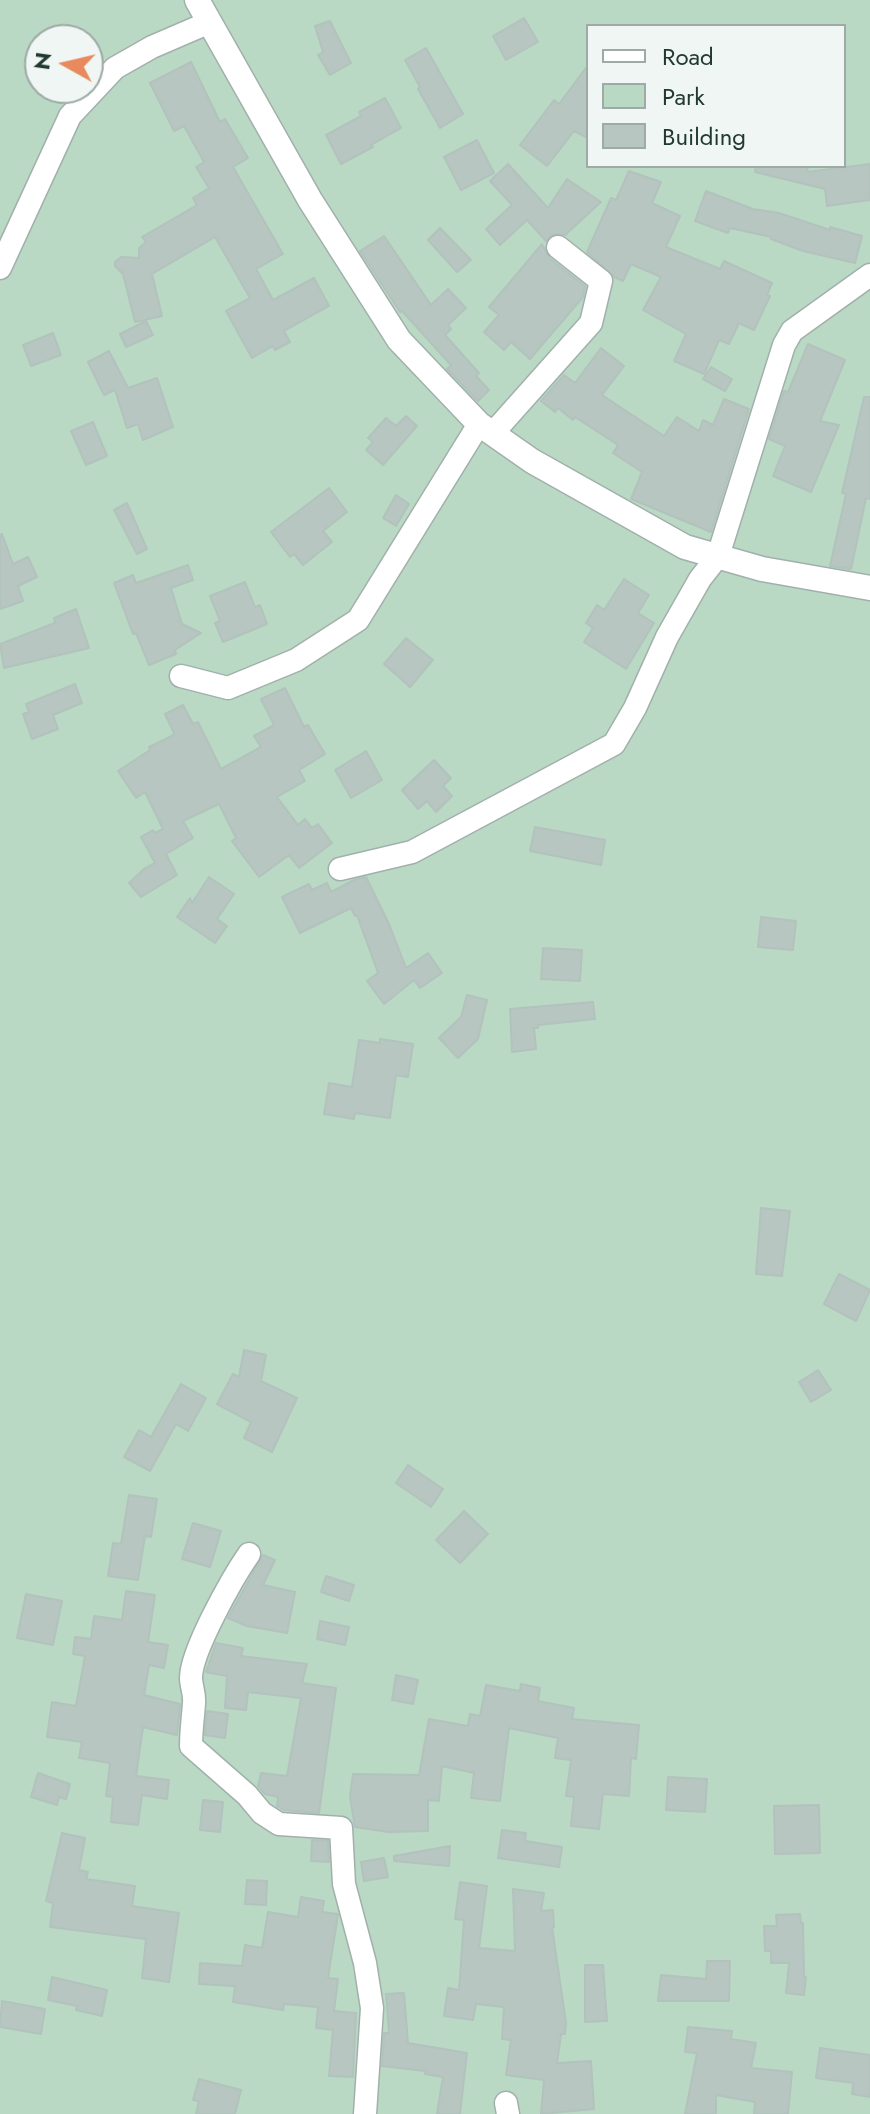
<!DOCTYPE html>
<html>
<head>
<meta charset="utf-8">
<style>
	body { margin:0 }
	#map { position:relative; width:870px; height:2114px; overflow:hidden; background:#dfe9e5; font-family:Jost,sans-serif }
	canvas { display:block }
	.legend { position:absolute; left:586px; top:24px; width:260px; height:144px; box-sizing:border-box; background:#eff6f3; border:2px solid #9daaa6; margin:0; padding:10px 14px; list-style:none; font-size:24px; color:#213833 }
	.legend li { display:flex; align-items:center; gap:16px; height:40px }
	.legend b { width:40px; border:2px solid #9daaa6 }
	.north { position:absolute; left:24px; top:24px; width:80px; height:80px; box-sizing:border-box; background:#eff6f3; border:2px solid #9daaa6; border-radius:50%; rotate:278deg; font-size:22px; font-weight:700; line-height:32px; text-align:center; color:#213833 }
	.north::after { content:''; display:block; margin:auto; width:28px; height:36px; background:#e88a5e; clip-path:polygon(50% 0,100% 100%,50% 72%,0 100%) }
</style>
</head>
<body>
<div id="map">
<canvas width="870" height="2114"></canvas>
<ul class="legend">
<li><b style="height:10px;background:#fff"></b>Road</li>
<li><b style="height:22px;background:#b9d9c4"></b>Park</li>
<li><b style="height:22px;background:#b7c6c1"></b>Building</li>
</ul>
<div class="north">N</div>
</div>
<script>
const g = document.querySelector('canvas').getContext('2d');
g.lineJoin = 'round';
function paint(path, color) {
  g.fillStyle = color;
  g.fill(path, 'evenodd');
}
function strokePath(path, color, width, dash) {
  g.strokeStyle = color;
  g.lineWidth = width;
  g.lineCap = dash ? 'butt' : 'round';
  g.setLineDash(dash || []);
  g.stroke(path);
}
const green = new Path2D(`
	M0 0H870V2114H0ZM588 26H844V166H588ZM40 40H88V88H40Z`);
const building = new Path2D(`
	M524 18 538 42 506 60 493 36Z
	M330 21 351 63 330 75 318 55 323 52 315 26Z
	M426 48 463 114 440 128 418 89 420 87 405 60Z
	M191 62 220 122 225 119 248 158 233 167 283 254 256 269 273 300 314 278 329 306 284 331 290 342 275 350 273 346 252 358 226 311 250 298 215 237 152 274 162 316 135 322 123 274 115 266V262L121 257 139 258V248L146 242 142 237 197 205 193 198 209 188 196 167 204 162 184 126 174 131 150 83Z
	M588 65V138L574 131 547 166 520 145 554 100 559 104Z
	M385 98 401 128 371 145 373 147 341 164 326 135 361 116 359 112Z
	M477 140 494 173 461 190 444 157Z
	M508 164 548 208 567 179 601 202 565 235 554 234 546 241 527 220 500 245 486 229 512 205 490 181Z
	M870 164V200L827 206 825 189 755 172 756 166H808L807 172Z
	M629 171 661 182 652 203 680 216 666 247 720 269 724 261 772 283 767 295 770 296 754 330 739 323 729 344 719 340 704 374 674 361 686 334 643 310 661 277 631 264 623 281 614 277 587 252 611 198 616 200Z
	M706 191 753 209 779 213 830 230V227L862 236 855 263 803 251 771 239V237L730 228 728 233 695 221Z
	M440 228 471 260 457 272 428 240Z
	M384 236 431 305 448 289 466 308 448 325 451 329 445 335 479 373 476 376 489 390 478 401 447 369 451 365 402 311 400 312 360 251Z
	M542 244 549 258 585 286 583 297 530 359 511 342 504 350 484 332 499 315 489 307Z
	M146 321 153 335 126 347 120 334Z
	M53 333 61 355 31 366 23 345Z
	M808 344 845 360 820 421 839 425 811 492 773 476 785 446 769 439 784 391 788 392Z
	M601 348 624 366 602 395 664 436 677 417 699 431 703 420 713 425 724 399 749 409 711 532 631 499 642 472 613 453 618 445 575 417 573 420 558 408 555 412 541 401 564 375 575 383Z
	M109 351 128 388 157 378 173 427 143 440 138 424 127 428 115 390 104 395 88 362Z
	M711 367 732 379 725 391 703 379Z
	M864 397H870V499L866 498 851 569 830 566 846 494 842 493Z
	M406 416 417 426 383 465 366 450 373 442 368 438 386 418 396 426Z
	M93 422 107 456 86 465 71 431Z
	M329 488 347 512 323 531 332 542 303 565 294 554 290 557 271 532Z
	M396 495 409 504 396 526 383 518Z
	M127 503 147 549 137 554 114 510Z
	M2 534 13 564 28 557 37 577 18 586 23 601 0 609V535Z
	M188 565 193 580 171 588 182 624 201 633 175 650 176 654 149 665 136 633 133 634 114 583 133 575 136 583Z
	M624 579 649 595 638 613 654 623 626 669 584 642 593 628 586 623 597 605 604 610Z
	M245 582 255 607 260 605 267 624 223 642 215 623 220 621 210 596Z
	M76 609 89 648 4 668 0 644 55 623 54 618Z
	M406 638 433 660 410 687 384 664Z
	M75 684 82 703 53 715 58 729 32 739 23 714 29 712 26 704Z
	M285 688 304 727 308 725 325 754 299 770 305 781 277 797 298 825 305 819 312 828 318 824 332 843 299 868 289 855 259 877 232 841 236 838 219 804 183 821 193 838 166 854 177 875 141 897 129 883 144 869 155 863 141 837 153 830 155 833 163 829 145 792 136 798 118 771 150 750 149 747 172 736 174 733 165 714 183 705 193 724 198 722 221 769 261 747 254 736 274 725 261 699Z
	M366 751 382 780 351 798 335 770Z
	M434 760 451 778 443 786 452 796 436 812 427 801 418 809 402 790Z
	M535 827 605 840 601 865 530 851Z
	M209 877 234 894 217 919 227 926 215 943 177 917 190 898 192 903Z
	M366 877 389 924 406 968 428 953 442 973 420 988 414 980 384 1004 367 981 378 973 357 915 355 916 351 908 300 933 282 897 309 884 312 890 327 883 331 892 354 880Z
	M761 917 796 921 793 950 758 947Z
	M543 948 582 950 580 981 541 979Z
	M467 995 487 1000 478 1039 458 1058 439 1038 461 1017Z
	M593 1002 595 1019 538 1025V1028H534L536 1049 512 1052 510 1009Z
	M380 1039 413 1044 408 1077 396 1075 390 1118 355 1113 354 1119 324 1114 329 1083 352 1087 359 1040 380 1043Z
	M761 1208 790 1211 782 1276 756 1274Z
	M839 1274 870 1290 856 1321 824 1304Z
	M244 1350 266 1355 261 1381 297 1398 272 1452 244 1438 251 1422 217 1404 233 1374 239 1377Z
	M818 1370 831 1390 811 1402 799 1382Z
	M181 1384 206 1398 188 1431 176 1424 150 1471 124 1457 139 1430 151 1437Z
	M408 1465 443 1489 431 1507 396 1483Z
	M129 1495 157 1499 151 1537 145 1536 138 1580 108 1576 113 1543 121 1544Z
	M464 1511 488 1534 460 1563 436 1540Z
	M193 1523 221 1531 210 1567 182 1559Z
	M263 1555 275 1560 263 1585 295 1592 287 1633 247 1626 228 1618Z
	M326 1576 354 1585 349 1601 321 1592Z
	M126 1591 155 1595 148 1642 168 1645 164 1668 149 1665 144 1695 180 1704 177 1735 143 1727 136 1776 169 1780 167 1799 142 1795 138 1825 111 1822 113 1797 106 1796 110 1763 79 1758 82 1742 47 1737 52 1702 76 1706 85 1656 73 1654 75 1637 91 1639 94 1616 122 1620Z
	M26 1594 62 1601 53 1645 17 1638Z
	M320 1621 349 1627 345 1645 317 1639Z
	M216 1643 243 1648 241 1656 307 1664 302 1683 336 1688 319 1813 284 1810 277 1806 278 1797 265 1794 258 1786 261 1773 287 1776 301 1698 248 1692 246 1710 225 1708 227 1676 206 1672Z
	M396 1675 418 1680 413 1704 392 1700Z
	M521 1684 540 1688 538 1701 574 1708 572 1719 639 1725 636 1759 631 1758 629 1796 603 1794 599 1829 571 1826 574 1797 566 1796 571 1760 555 1758 558 1738 509 1728 500 1801 471 1798 474 1773 442 1766 439 1801 428 1800V1831L388 1832 355 1827 350 1797 353 1774 419 1775 429 1719 468 1726 470 1714 480 1716 486 1685 520 1691Z
	M207 1711 228 1714 225 1738 205 1735Z
	M38 1773 70 1784 66 1799 59 1797 57 1805 31 1797Z
	M668 1777 707 1779 705 1812 666 1810Z
	M203 1800 223 1802 220 1832 200 1830Z
	M819 1805 820 1853 775 1854 774 1806Z
	M502 1830 526 1833 525 1841 562 1847 559 1867 498 1858Z
	M62 1833 85 1838 79 1870 88 1872 86 1879 135 1886 132 1906 179 1913 169 1982 142 1978 146 1939 50 1927 53 1903 46 1901Z
	M312 1840 328 1841 329 1862 311 1861Z
	M450 1846 449 1866 394 1861V1856Z
	M384 1858 388 1877 364 1881 361 1862Z
	M247 1880 267 1881 266 1905 245 1904Z
	M460 1882 487 1886 479 1948 515 1951 513 1889 544 1893 541 1911 553 1910 554 1927H552L566 2023 565 2034H561L557 2063 591 2061 594 2109 541 2114 544 2080 506 2075 511 2040 502 2039 504 2007 476 2004 473 2020 444 2016 448 1988 459 1990 464 1920 455 1919Z
	M301 1897 324 1901 322 1912 338 1914 328 1978 338 1979 334 2011 356 2013 353 2077 329 2076 333 2030 316 2028 318 2007 284 2004 283 2010 233 2002 235 1986 199 1984 200 1963 242 1966 245 1945 262 1948 268 1912 298 1917Z
	M800 1914 801 1923H803L804 1977H806L804 1995 786 1993 789 1963H771V1951H765L764 1926H777L776 1915Z
	M707 1961H730L729 2001H658L661 1975 706 1979Z
	M585 1965H603L607 2021 585 2022Z
	M52 1977 107 1990 102 2016 76 2010 77 2006 48 2000Z
	M404 1993 408 2043 467 2053 460 2114H437L443 2077 425 2074V2071L382 2066 384 2033H389L386 1994Z
	M2 2001 45 2009 41 2034 0 2027Z
	M688 2027 732 2031 731 2039 756 2043 751 2068 792 2072 788 2114H754L755 2102 716 2095V2114H685L697 2053 685 2052Z
	M820 2048 870 2055V2097L852 2094 853 2083 816 2078Z
	M199 2079 241 2090 235 2114H196L199 2101 193 2100Z`);
const minor = new Path2D(`
	M0 268 70 116 115 68 152 47 210 22
	M493 433 591 323 601 281 558 247
	M181 676 228 688 296 660 358 620 479 424
	M340 869 412 852 614 744 635 708 667 637 700 579 718 556 784 345 792 331 870 275
	M249 1554C233 1577 191 1651 191 1678 191 1686 195 1694 194 1703 193 1718 191 1731 191 1746L247 1795 262 1813 279 1824 341 1828 344 1884 365 1963 372 2008 365 2114
	M506 2103 508 2114`);
const tertiary = new Path2D(`
	M197 0 310 200 399 340 479 424 532 461 685 547 762 569 870 588`);
paint(green, '#b9d9c4');
paint(building, '#b7c6c1');
strokePath(building, '#b2c2bc', 2);
strokePath(minor, '#a2b0ac', 25);
strokePath(tertiary, '#a2b0ac', 27);
strokePath(minor, '#fff', 22);
strokePath(tertiary, '#fff', 24);
</script>
</body>
</html>
